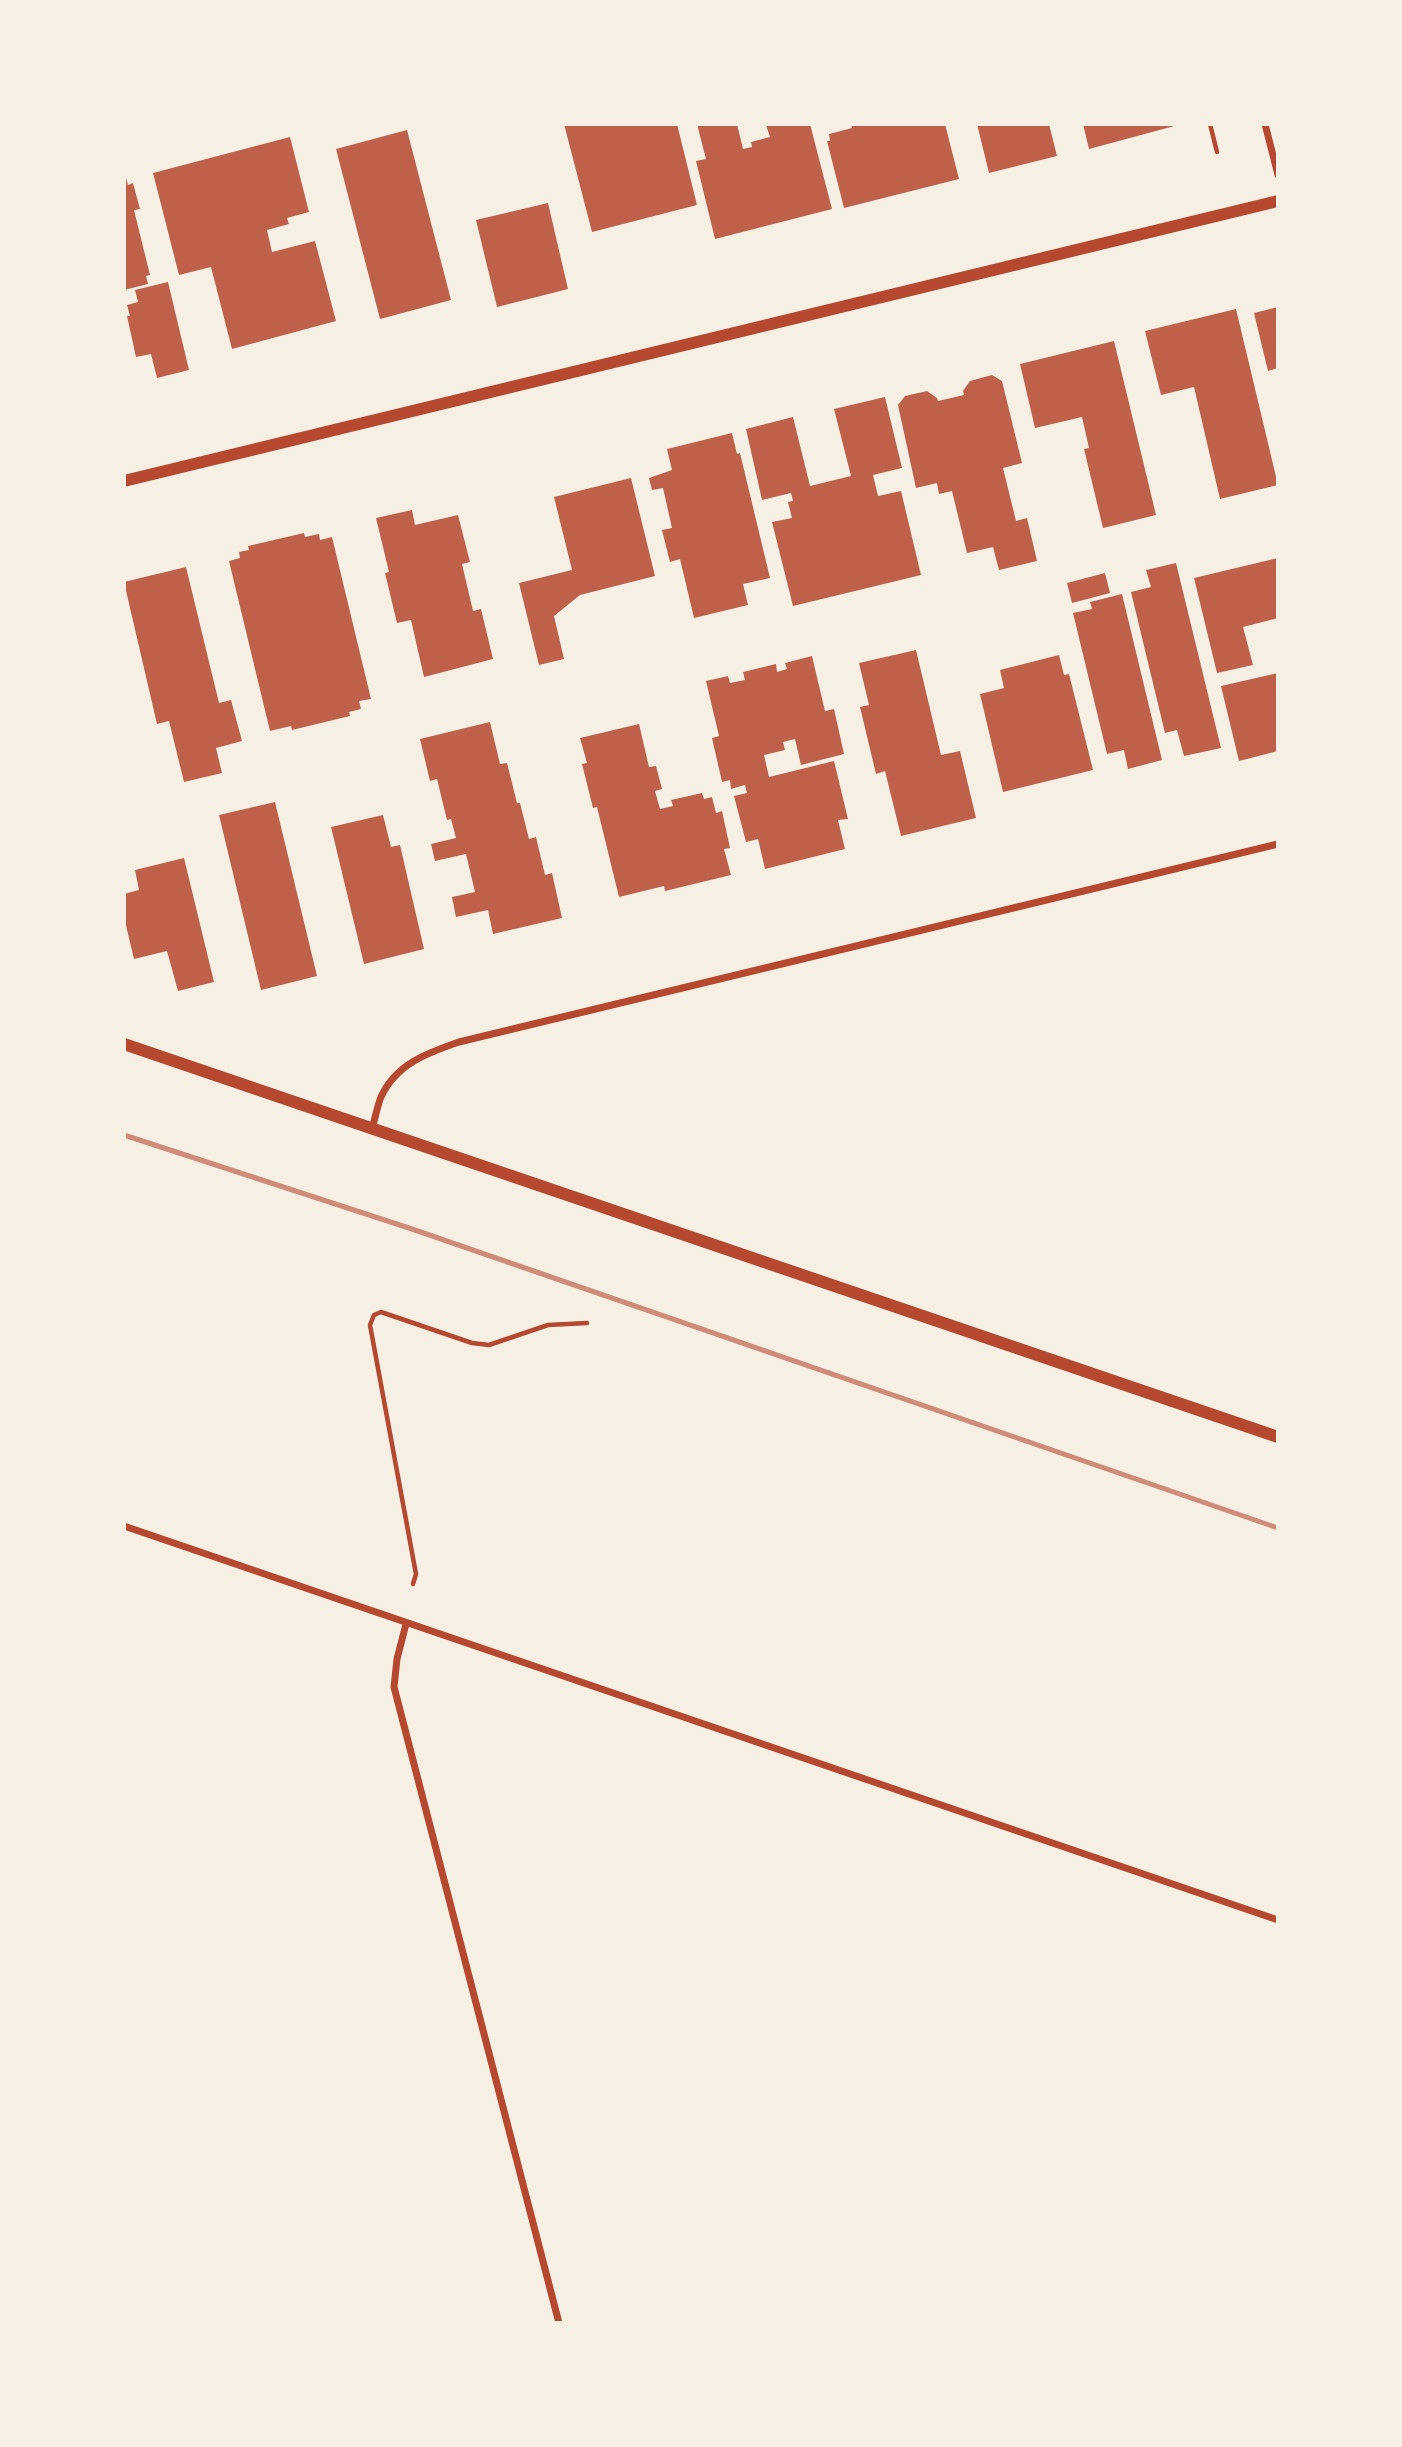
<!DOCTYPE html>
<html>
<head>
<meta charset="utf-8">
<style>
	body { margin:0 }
	#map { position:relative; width:1402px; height:2447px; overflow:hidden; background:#f6efe4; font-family:Raleway,sans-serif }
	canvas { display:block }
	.frame { position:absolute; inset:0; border:126px solid #f6efe4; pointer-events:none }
</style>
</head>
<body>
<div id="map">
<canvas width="1402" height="2447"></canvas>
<div class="frame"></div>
</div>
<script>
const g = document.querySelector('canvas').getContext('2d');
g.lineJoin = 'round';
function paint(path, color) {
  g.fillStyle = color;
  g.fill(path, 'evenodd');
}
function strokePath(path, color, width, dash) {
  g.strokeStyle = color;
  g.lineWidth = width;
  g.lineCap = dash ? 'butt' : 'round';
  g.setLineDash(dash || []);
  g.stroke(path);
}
const building = new Path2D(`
	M564 124H677L697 205 592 232Z
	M697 124H737L743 149 752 147 751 142 770 137 766 125 810 124 832 209 715 239 696 161 706 159Z
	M851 124H945L959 179 844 208 827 141H830L829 134 852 128Z
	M977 124H1049L1057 156 989 173Z
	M1083 124H1178V125L1089 149Z
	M407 130 451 300 380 319 336 149Z
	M290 137 309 212 287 218 289 224 267 230 272 252 315 241 336 321 232 349 211 267 179 275 153 173Z
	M126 178 128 185 133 183 140 209 134 210 150 275 146 276 148 284 124 290V179Z
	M548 203 568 289 497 307 476 220Z
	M168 282 189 370 157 378 151 354 136 357 127 316H130L127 305 138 302 135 290Z
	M1278 307V368L1268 371 1254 313Z
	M1236 309 1278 485 1220 499 1194 387 1161 395 1145 331Z
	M1114 341 1156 515 1103 528 1084 449 1089 448 1082 417 1035 428 1020 364Z
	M992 375 1002 381 1022 463 1003 468 1016 521 1027 518 1037 561 999 570 993 547 967 553 952 491 939 494 937 483 916 488 898 405 905 396 927 391 937 398 938 401 964 395 963 391 970 381Z
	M885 397 902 468 873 475 878 496 901 491 921 575 793 606 772 522 792 518 788 502 793 501 791 493 762 500 746 429 793 417 810 486 851 476 834 409Z
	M732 433 737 454 740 453 770 578 743 584 748 605 694 618 680 559 670 562 662 530 672 528 663 488 652 490 649 478 672 470 667 449Z
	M631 478 655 576 580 595 554 616 564 659 539 665 519 583 572 570 554 497Z
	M412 510 415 525 458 515 470 562 462 564 473 611 481 609 493 659 424 677 411 620 397 623 385 573 389 572 376 518Z
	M304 533 305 537 319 534 320 540 332 537 371 699 359 701 361 709 349 712 350 716 292 730 291 726 270 731 229 561 240 558 239 552 249 550 248 546Z
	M1278 558V618L1243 627 1253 665 1217 673 1194 578Z
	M1176 563 1221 748 1184 756 1177 730 1165 733 1131 592 1151 587 1146 570Z
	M186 567 219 703 231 700 242 741 216 748 222 773 184 782 169 721 157 724 124 582Z
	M1105 573 1110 593 1072 603 1067 583Z
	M1122 594 1162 760 1128 769 1124 750 1107 754 1073 613 1092 609 1090 602Z
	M916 650 941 755 960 751 976 818 901 836 885 771 876 774 860 707 869 705 859 663Z
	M1059 655 1064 675 1069 674 1093 770 1003 792 980 694 1004 688 1000 670Z
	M812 656 825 711 834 709 844 754 801 765 795 739 783 742 785 750 764 755 769 777 834 761 848 819 838 820 845 849 765 869 758 839 746 842 734 796 747 793 745 785 731 789 730 780 722 782 712 738 719 736 706 681 728 676 730 683 745 680 743 672 776 664 777 672 787 669 785 663Z
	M1278 673V751L1239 761 1221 686Z
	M490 722 500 764 507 763 517 803H520L529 839 536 837 545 875 552 873 562 918 493 934 488 910 456 917 452 897 475 892 466 854 435 861 431 844 456 838 451 819 447 820 437 779 430 781 420 739Z
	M639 724 649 767 656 766 662 789 655 791 660 809 673 806 671 800 702 793 704 799 712 797 716 813 722 811 730 848 724 849 731 875 665 891 664 886 619 897 597 807 593 808 582 764 587 763 580 738Z
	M275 802 317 976 261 990 219 815Z
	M383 815 391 847 400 845 424 949 364 964 331 827Z
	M184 858 214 982 178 991 167 951 134 959 124 917V894L139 890 135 870Z`);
const path = new Path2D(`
	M1210 124 1217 152
	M413 1584 416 1574 370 1325 374 1315 381 1312 472 1343 489 1345 548 1325 587 1323`);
const minor = new Path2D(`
	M1265 124 1278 175
	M372 1129C375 1119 377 1107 381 1097 396 1064 427 1053 459 1042L1278 844
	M124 1526 1278 1920
	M406 1624 397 1659 394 1687 559 2323`);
const tertiary = new Path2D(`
	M124 481 1278 201
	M124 1044 1278 1437`);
const rail = new Path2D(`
	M124 1135 412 1229 1278 1528`);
paint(building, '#bf614a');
strokePath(path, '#b5482f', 4.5);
strokePath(minor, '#b5482f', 7);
strokePath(tertiary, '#b5482f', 12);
strokePath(rail, '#cf8b77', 5);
</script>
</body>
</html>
